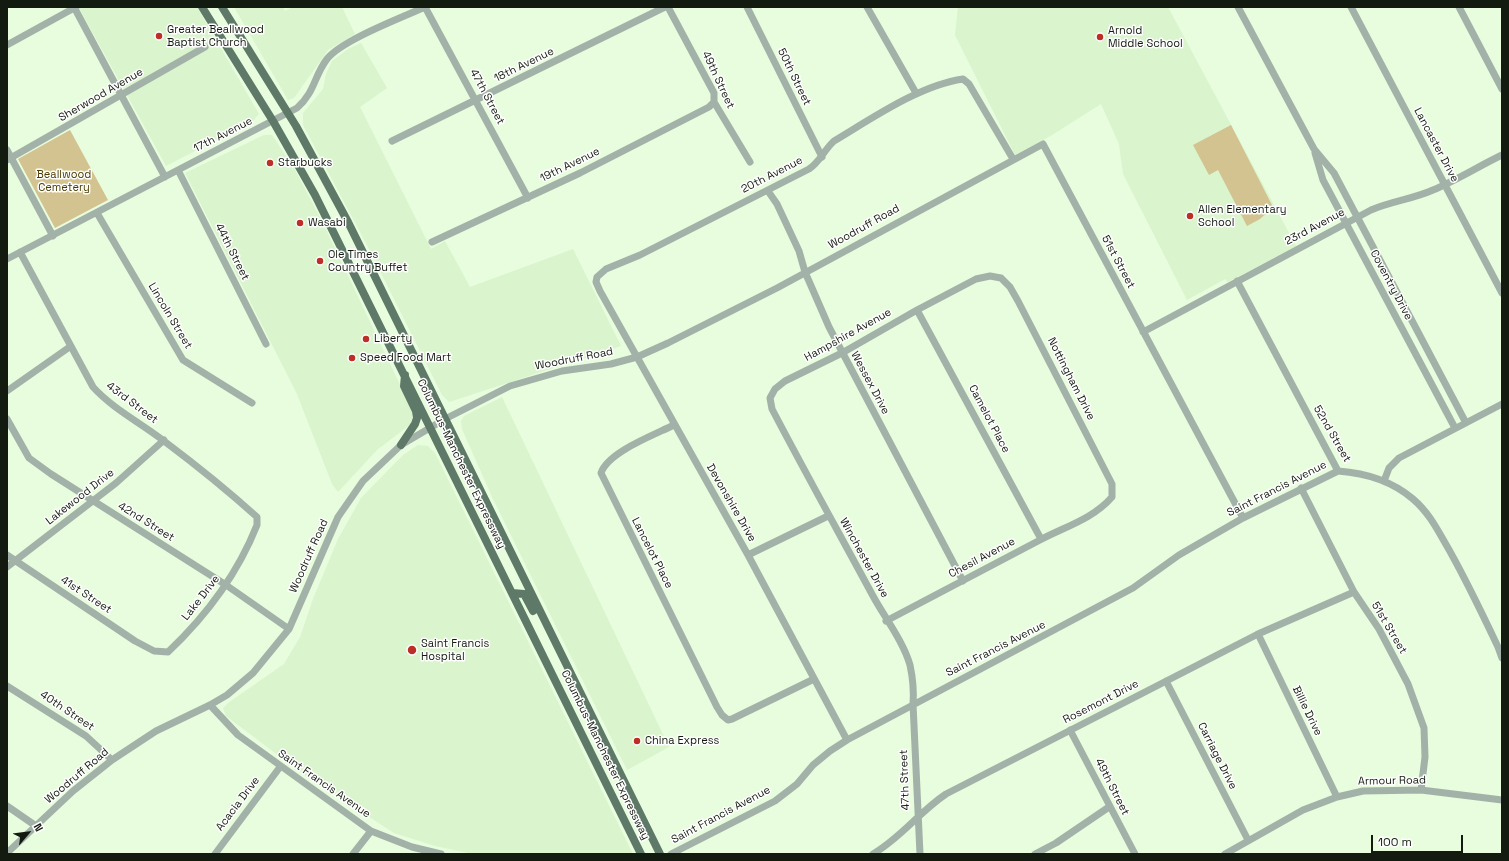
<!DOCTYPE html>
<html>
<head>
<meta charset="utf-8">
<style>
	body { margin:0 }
	#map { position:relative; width:1509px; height:861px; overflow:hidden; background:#e7fddd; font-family:"Space Grotesk",sans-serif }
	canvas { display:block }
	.frame { position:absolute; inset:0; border:8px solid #131a0f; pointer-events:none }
	.north { position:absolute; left:8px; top:813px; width:40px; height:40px; -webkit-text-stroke:3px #fff; paint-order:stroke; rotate:62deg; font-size:11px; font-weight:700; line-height:16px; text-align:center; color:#131a0f }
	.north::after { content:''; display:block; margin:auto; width:14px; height:18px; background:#131a0f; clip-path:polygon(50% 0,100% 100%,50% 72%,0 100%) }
	.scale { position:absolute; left:1371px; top:835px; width:92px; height:18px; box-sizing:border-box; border:2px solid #131a0f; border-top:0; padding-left:5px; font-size:12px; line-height:14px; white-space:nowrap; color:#131a0f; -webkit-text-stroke:3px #fff; paint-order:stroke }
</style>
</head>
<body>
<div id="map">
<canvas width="1509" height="861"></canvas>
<div class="frame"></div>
<div class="north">N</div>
<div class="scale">100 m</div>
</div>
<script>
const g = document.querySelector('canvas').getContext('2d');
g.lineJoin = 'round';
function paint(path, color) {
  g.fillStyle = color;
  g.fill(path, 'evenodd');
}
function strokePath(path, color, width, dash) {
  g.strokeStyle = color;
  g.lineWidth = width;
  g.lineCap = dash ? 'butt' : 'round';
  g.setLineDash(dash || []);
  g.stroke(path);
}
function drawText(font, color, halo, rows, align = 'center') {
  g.font = font + ' "Space Grotesk",sans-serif';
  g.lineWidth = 3;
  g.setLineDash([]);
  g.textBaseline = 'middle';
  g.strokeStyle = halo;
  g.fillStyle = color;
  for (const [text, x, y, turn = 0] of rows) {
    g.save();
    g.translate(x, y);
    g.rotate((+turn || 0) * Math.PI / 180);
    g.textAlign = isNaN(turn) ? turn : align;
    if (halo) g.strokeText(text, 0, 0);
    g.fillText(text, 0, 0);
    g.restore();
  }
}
const built = new Path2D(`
	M80 7H197L259 114 253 121 166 166 79 8Z
	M234 7H283L285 11 293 7H342L355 34 328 50 294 98 288 100Z
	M958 7H1168L1296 246 1228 282 1225 279 1187 300 1123 174 1119 144 1101 104 1052 135 1015 155 955 35Z
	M361 43 387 88 360 107 431 249 445 241 470 287 573 249 621 346 449 402 442 395 368 247 303 125V113L323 89 326 74 332 61 348 49Z
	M264 135H272L294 168 321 219 413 412 411 424 377 450 338 492 332 484 297 394 185 173Z
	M502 397 669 747 627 770 493 499 462 429 461 421 464 416Z
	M418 445 428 446 435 453 633 854H473L435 846 394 833 303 774 226 716 223 708 228 703 284 664 300 637 313 599 338 539 361 498 403 455Z`);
const green = new Path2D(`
	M1231 125 1273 207 1260 219 1247 226 1218 170 1209 175 1193 145Z
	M70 130 108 200 55 228 18 159Z`);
const minor = new Path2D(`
	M74 7 165 177
	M425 7 528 198
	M668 7 714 93V102L750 162
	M747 7 822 157
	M867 7 916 93
	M1238 7 1314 149 1334 173 1466 423
	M1351 7 1502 293
	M1459 7 1502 89
	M7 45 76 7
	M392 141 665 7
	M7 150 53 236
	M1315 153 1323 180 1455 428
	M7 160 205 47
	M178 170 266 344
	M768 191 777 204 799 251 805 272 829 327 963 581
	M97 213 183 360 252 403
	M432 242 580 173 709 107 714 102
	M7 259 297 108C315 92 314 76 327 59 342 40 401 18 425 7
	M1237 281 1338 471C1366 473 1392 481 1413 499 1427 511 1435 525 1444 541 1464 575 1481 611 1498 647L1502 658
	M917 310 1041 539
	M1143 332 1371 210C1392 201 1413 199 1433 190 1457 180 1479 166 1502 155
	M7 391 71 346
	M7 419 29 458 51 474 226 585 289 629
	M674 425C654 435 608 452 601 473L717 707 722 715 728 720 732 719 814 679
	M1384 481 1389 468 1399 458 1502 404
	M1301 488 1354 592 1379 629 1408 684 1424 728 1425 757 1421 790
	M7 555 135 641 154 651 168 652C205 617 238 573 257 525V517C227 490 196 465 164 441 141 423 113 409 93 387L20 252
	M748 555 828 516
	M7 567 116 483 164 440
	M886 621C938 594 988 567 1040 540 1064 527 1093 519 1112 497V484L1018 301 1010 287 1001 278 990 276 976 279 917 310 842 353 785 381 775 389 770 398 772 409C805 472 839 533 873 596 885 618 903 641 910 665 913 679 914 691 913 704L920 854
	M1258 634 1337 797
	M1166 681 1248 840
	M7 686 86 736 112 760
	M210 705 238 735 371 831 412 847 441 854
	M1070 730 1135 854
	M847 740 748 555 600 291 596 282 597 277 606 269 640 255 809 169C820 162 824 150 834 141 871 119 920 85 963 79L969 84 1013 159
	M7 806 36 826
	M7 853 73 791 112 760 156 731 210 705 227 695 253 673 289 629 338 517 363 481 401 445 445 419 510 386 562 371 611 364 637 357 668 343 777 288 1043 144 1243 518
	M215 854 280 767
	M353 854 371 831
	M671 854 775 801 797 784 813 765 830 751 847 740 1133 588 1179 555 1243 518 1338 471
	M873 854C902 837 919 812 946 794L1258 634 1354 592
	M1035 854 1056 843 1109 807
	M1225 854 1303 810 1337 797 1363 791 1421 790 1502 800`);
const major = new Path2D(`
	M202 7 273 121 315 195 641 854
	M222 7 296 126 348 222 660 854
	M401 445 415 424 417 418 416 411 404 386 405 375
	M512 593 524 594 533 611`);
const markers = [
	[159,36,4,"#bc2e26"],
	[1100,37,4,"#bc2e26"],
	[270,163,4,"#bc2e26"],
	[1190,216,4,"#bc2e26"],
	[300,223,4,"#bc2e26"],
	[320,261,4,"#bc2e26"],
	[366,339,4,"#bc2e26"],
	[352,358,4,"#bc2e26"],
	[412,650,5,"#bc2e26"],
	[637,741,4,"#bc2e26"]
];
const poiNames = [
	["Greater Beallwood",167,30],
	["Baptist Church",167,43],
	["Arnold",1108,31],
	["Middle School",1108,44],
	["Starbucks",278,163],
	["Allen Elementary",1198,210],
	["School",1198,223],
	["Wasabi",308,223],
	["Ole Times",328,255],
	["Country Buffet",328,268],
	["Liberty",374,339],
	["Speed Food Mart",360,358],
	["Saint Francis",421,644],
	["Hospital",421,657],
	["China Express",645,741]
];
const streetNames = [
	["18th Avenue",524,65,-26],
	["50th Street",794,77,64],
	["49th Street",718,80,65],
	["Sherwood Avenue",101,95,-30],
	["47th Street",487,97,62],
	["17th Avenue",223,135,-27],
	["Lancaster Drive",1436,145,62],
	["19th Avenue",570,165,-26],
	["20th Avenue",772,175,-27],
	["Woodruff Road",864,227,-29],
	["23rd Avenue",1315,227,-28],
	["44th Street",232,252,63],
	["51st Street",1118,262,62],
	["Coventry Drive",1391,285,62],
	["Lincoln Street",170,316,59],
	["Hampshire Avenue",848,335,-29],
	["Woodruff Road",574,359,-11],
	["Nottingham Drive",1071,379,63],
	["Wessex Drive",870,383,62],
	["43rd Street",132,403,37],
	["Camelot Place",989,419,62],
	["52nd Street",1332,434,60],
	["Columbus-Manchester Expressway",461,464,64],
	["Saint Francis Avenue",1277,489,-27],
	["Lakewood Drive",80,497,-38],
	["Devonshire Drive",731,503,60],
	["42nd Street",146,522,32],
	["Lancelot Place",652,553,63],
	["Woodruff Road",309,556,-66],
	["Winchester Drive",864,558,61],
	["Chesil Avenue",982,558,-28],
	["41st Street",86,595,33],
	["Lake Drive",201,598,-52],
	["51st Street",1389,628,59],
	["Saint Francis Avenue",996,649,-27],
	["Rosemont Drive",1101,702,-27],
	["40th Street",67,711,34],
	["Billie Drive",1307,711,64],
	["Columbus-Manchester Expressway",605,755,64],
	["Carriage Drive",1217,756,63],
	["Woodruff Road",77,776,-40],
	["47th Street",905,780,-92],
	["Armour Road",1392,781,-1],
	["Saint Francis Avenue",324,784,35],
	["49th Street",1112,787,63],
	["Acacia Drive",238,804,-53],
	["Saint Francis Avenue",721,815,-28]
];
const parkNames = [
	["Beallwood",64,175],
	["Cemetery",64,188]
];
paint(built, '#daf4cd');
paint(green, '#d3c390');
strokePath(minor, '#a3b2a8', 7);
strokePath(major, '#5e7968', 8);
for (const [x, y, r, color] of markers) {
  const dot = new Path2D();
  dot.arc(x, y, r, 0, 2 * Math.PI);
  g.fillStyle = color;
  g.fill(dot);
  strokePath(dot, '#fff', 1.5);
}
drawText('11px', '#131a0f', '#fff', poiNames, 'left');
drawText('11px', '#131a0f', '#fff', streetNames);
drawText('11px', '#4b3b00', '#fff', parkNames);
</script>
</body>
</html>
